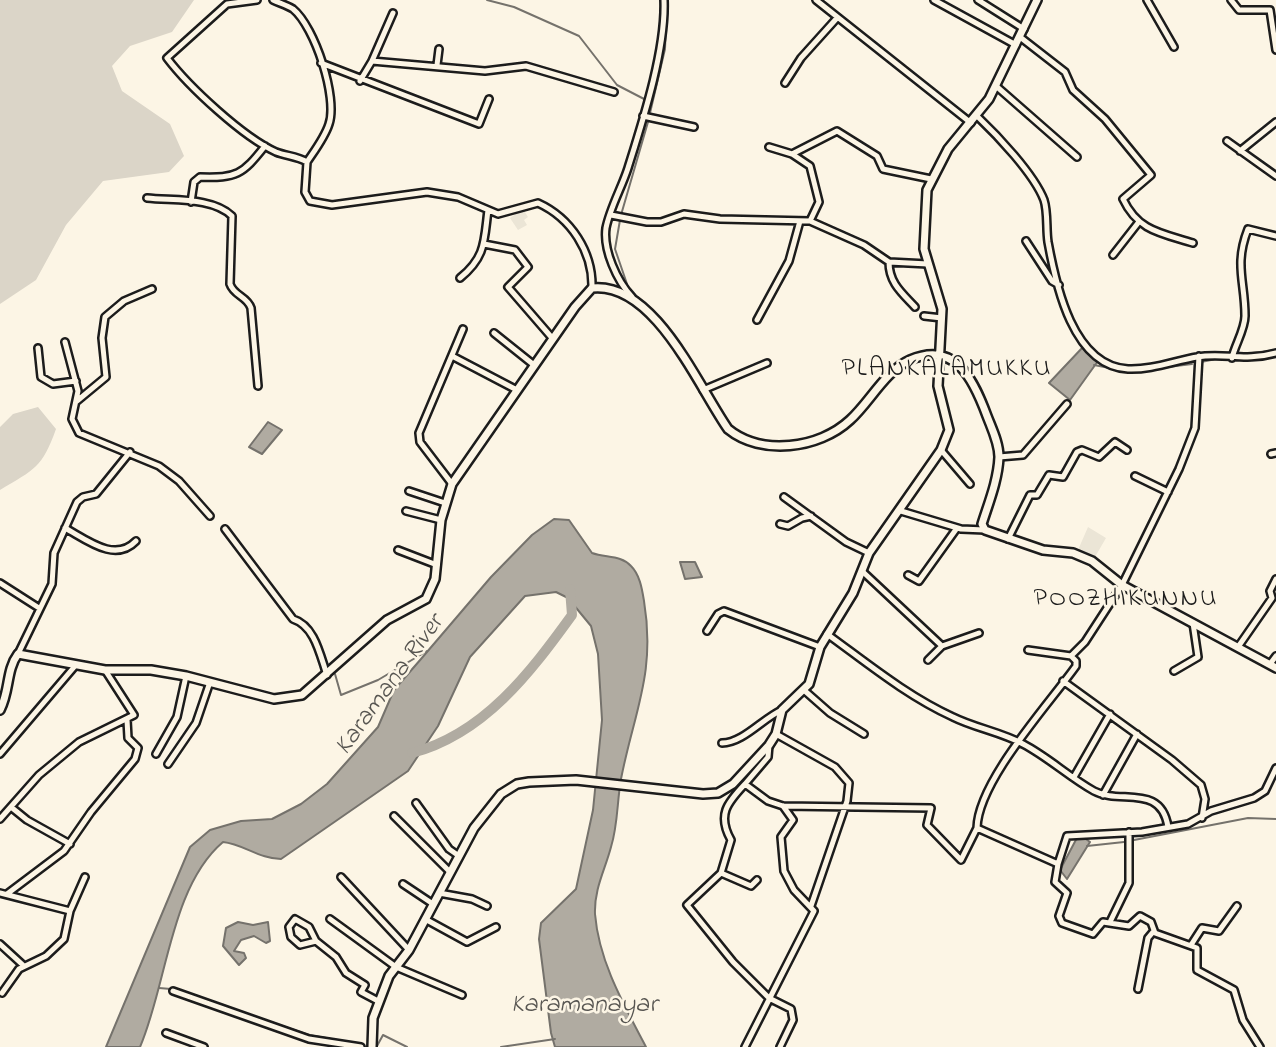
<!DOCTYPE html>
<html>
<head>
<meta charset="utf-8">
<style>
	body { margin:0 }
	canvas { display:block; background:#fcf5e5 }
</style>
</head>
<body>
<canvas width="1276" height="1047"></canvas>
<script>
const g = document.querySelector('canvas').getContext('2d');
g.lineJoin = 'round';
function paint(path, color) {
  g.fillStyle = color;
  g.fill(path, 'evenodd');
}
function strokePath(path, color, width, dash) {
  g.strokeStyle = color;
  g.lineWidth = width;
  g.lineCap = dash ? 'butt' : 'round';
  g.setLineDash(dash || []);
  g.stroke(path);
}
function drawText(font, color, halo, rows, align = 'center') {
  g.font = font + ' "Indie Flower",sans-serif';
  g.lineWidth = 5;
  g.setLineDash([]);
  g.textBaseline = 'middle';
  g.strokeStyle = halo;
  g.fillStyle = color;
  for (const [text, x, y, turn = 0] of rows) {
    g.save();
    g.translate(x, y);
    g.rotate((+turn || 0) * Math.PI / 180);
    g.textAlign = isNaN(turn) ? turn : align;
    if (halo) g.strokeText(text, 0, 0);
    g.fillText(text, 0, 0);
    g.restore();
  }
}
const built = new Path2D(`
	M523 209 528 217 524 220 527 225 518 230 510 218Z
	M1088 527 1106 538 1095 557 1078 550Z`);
const green = new Path2D(`
	M0 0H194L172 32 130 46 112 66 122 91 170 124 184 156 169 172 103 181 66 225 36 280 0 304Z
	M38 407 56 429C42 468 35 469 0 490V427L13 414Z`);
const water = new Path2D(`
	M1083 347 1098 361 1070 400 1049 383Z
	M268 422 282 430 262 454 249 447Z
	M554 519 569 520 592 553C606 558 621 555 631 566 640 575 642 589 644 601 656 673 634 712 621 779 617 801 618 825 611 847 605 870 594 889 595 914 599 962 624 1005 646 1047H555L551 1033 539 939 541 923 576 889 593 810 602 720 598 654 591 626 568 598 556 592 525 596 470 657 438 726 408 771 281 859C260 859 243 844 223 842 170 887 167 985 140 1047H106L190 847 210 830 241 821 272 819 301 804 327 784 378 727 394 690 421 659 491 577 532 535Z
	M680 562H695L702 577 685 579Z
	M1079 834 1090 842 1067 879 1060 870Z
	M238 922 253 925 268 922 270 941 266 943 254 936 241 940 234 951 244 953 246 958 239 965 223 946 226 928Z`);
const stream = new Path2D(`
	M487 0 514 7 579 36 617 85 646 100
	M650 113 665 49 667 0
	M621 215 648 122
	M620 220 615 249 627 284
	M1244 354 1276 350
	M1201 362 1221 358
	M1094 365 1120 370
	M1160 368 1192 364
	M335 674 341 695 378 680 427 651
	M1134 840 1248 818 1276 819
	M1087 846 1124 842
	M159 988 171 989
	M176 990 309 1035 360 1044
	M377 1046 383 1035 407 1047
	M501 1047 555 1039`);
const river = new Path2D(`
	M412 753C484 734 530 673 572 615L570 589`);
const street = new Path2D(`
	M257 0 227 4 167 58C189 87 243 137 276 152 286 156 297 156 307 162L305 192 310 201 332 205 427 192 458 197 498 214 538 203C571 218 593 252 592 288
	M273 0C279 3 287 5 293 9 315 27 338 98 329 124 325 137 315 150 307 162
	M816 0 971 123
	M934 0 1016 45
	M978 0 1024 29
	M1147 0 1174 47
	M1231 0 1239 10H1270L1276 50
	M393 13 372 61 485 71 526 66 614 92
	M1020 37 1065 72 1073 90 1105 119 1151 175 1123 199C1138 231 1161 233 1193 243
	M321 63 479 124 489 99
	M437 65 439 49
	M360 81 372 61
	M785 83 801 58 837 18
	M996 86 1077 157
	M643 116 694 127
	M977 116C997 135 1034 174 1044 200 1048 212 1046 229 1048 242 1056 286 1073 366 1128 369 1151 370 1174 361 1197 357 1224 352 1244 362 1276 353
	M1227 141 1276 176
	M769 147 792 154 810 166 819 202 810 221
	M1240 151 1276 122
	M792 154 837 131 877 156 883 169 931 179
	M147 198C174 201 212 197 232 216L230 284C234 296 247 296 251 308L258 386
	M191 202 194 182 200 177C237 178 242 175 265 146
	M611 215 647 222H661L684 214 720 219 810 221 864 245 889 262 928 264
	M1026 241 1052 281 1059 285
	M484 244 515 250 528 267 508 287 553 339
	M1113 255 1138 223
	M889 262C889 283 902 293 915 307
	M460 278C486 257 484 241 488 210
	M632 297C617 281 603 250 606 228 610 208 622 187 628 168 643 120 666 49 664 0
	M924 316 942 318
	M757 320 789 261 800 221
	M494 333 534 365
	M65 342 78 391 72 419 79 433 159 466 179 481 210 516
	M38 348 41 377 53 384 76 381
	M452 356 515 389
	M1199 356 1195 428 1179 469 1122 585 1085 642 1071 656 1076 661V666C1049 704 978 781 977 828L1058 864 1055 882 1067 893 1059 916 1062 923 1093 934 1103 922 1129 926 1140 916 1151 922 1155 933 1197 948V970L1234 990 1243 1020 1260 1047
	M1232 358C1235 345 1245 329 1245 316 1245 281 1234 265 1248 229L1276 236
	M703 390 767 363
	M77 401 106 377 102 338 105 317 124 301 152 289
	M941 450 970 484
	M1271 454 1276 453
	M999 457 1023 455 1067 404
	M1135 476 1168 492
	M452 484 420 442 419 433 463 329
	M409 491 445 503
	M784 497 846 542 869 553
	M406 511 441 520
	M901 511 961 529 985 530
	M780 524 788 526 802 518 811 516
	M65 528C87 540 115 563 136 541
	M225 529 293 619C315 626 320 655 327 675
	M1008 539 1030 495H1037L1049 475 1063 477 1077 452 1082 450 1099 457 1115 442 1127 450
	M398 550 437 565
	M862 571 942 646 928 660
	M908 575 919 581 957 528
	M0 583 39 608
	M707 631 718 614 724 611 820 647
	M827 634C867 663 907 696 953 717 975 728 1001 732 1023 744 1048 757 1069 777 1094 791 1120 805 1161 783 1168 827
	M942 646 979 633
	M1238 647 1272 598 1270 591 1276 579
	M1028 650 1071 656
	M18 654 52 584 54 553 77 502 83 497 96 494 130 452
	M1270 664 1276 656
	M1174 671 1198 657 1193 623
	M1063 681 1172 760 1201 785 1205 799 1202 818
	M805 691 830 713 864 734
	M776 734 835 767 849 783 847 801 811 906
	M722 743C743 743 763 718 782 710
	M769 745 768 757 745 784 768 801 783 806 931 808 927 825 961 860 977 828
	M0 754 75 666
	M156 754 177 717 186 676
	M168 764 196 723 210 682
	M1074 777 1110 714
	M745 784C727 803 717 815 731 840L721 873 687 905 733 962 769 998 791 1009 793 1020 780 1047
	M1103 795 1137 734
	M416 803 449 849 459 856
	M11 807 27 820 70 844
	M394 816 450 872
	M0 819 39 775 79 742 134 715 105 670
	M1058 864 1067 836 1142 832 1188 824 1211 811 1254 798 1265 791 1276 768
	M721 873 751 886 757 880
	M341 877 409 950
	M403 884 433 904
	M0 893 70 911
	M439 893 472 899 487 906
	M7 894 64 851 91 812 135 759 138 748 128 738 127 720
	M330 919 396 967 462 995
	M425 919 467 942 496 927
	M1110 922 1129 883V832
	M316 941 300 945 291 937 289 927 295 919 309 927 316 941 336 957 346 973 365 985 361 992 378 1001
	M0 944 24 966
	M1191 945 1202 928 1219 931 1237 906
	M1138 989 1148 938 1153 932
	M173 991 309 1039 361 1047
	M2 993 19 969 46 956 64 939 70 911 85 877
	M166 1033 204 1047
	M745 1047 814 911 794 890 784 871 781 837 793 820 783 806`);
const secondary = new Path2D(`
	M0 710C10 691 6 670 18 654L105 670H151L186 676 274 699 302 695 387 620 426 599 435 579 441 520 452 484 575 307 592 288C654 281 698 386 728 429 761 456 819 449 850 420 870 402 885 371 910 360 956 340 974 381 987 416 992 429 999 443 999 457 998 480 989 502 982 524L985 530 1043 550 1073 553 1092 561 1122 585 1276 668
	M372 1047 373 1018 389 976 409 950 474 828 501 794 517 784 529 782 576 780 703 794 718 793 733 784 769 745 776 734 782 710 809 684 820 647 853 593 869 553 941 450 949 430 938 386 942 309 924 249 927 190 948 149 989 99 1037 0`);
const neighbourhoodNames = [
	["PLANKALAMUKKU",947,371],
	["POOZHIKUNNU",1126,601]
];
const waterNames = [
	["Karamana River",391,686,-54],
	["Karamanayar",584,1007]
];
paint(built, '#ebe5d6');
paint(green, '#dbd5c8');
paint(water, '#b0aba1');
strokePath(water, '#75726c', 2);
strokePath(stream, '#75726c', 2);
strokePath(river, '#b0aba1', 10);
strokePath(street, '#1c1c1c', 10);
strokePath(secondary, '#1c1c1c', 12);
strokePath(street, '#fcf5e5', 5);
strokePath(secondary, '#fcf5e5', 7);
g.letterSpacing = '2px';
drawText('26px', '#1c1c1c', '#fcf5e5', neighbourhoodNames);
g.letterSpacing = '0px';
drawText('italic 26px', '#575551', '#fcf5e5', waterNames);
</script>
</body>
</html>
